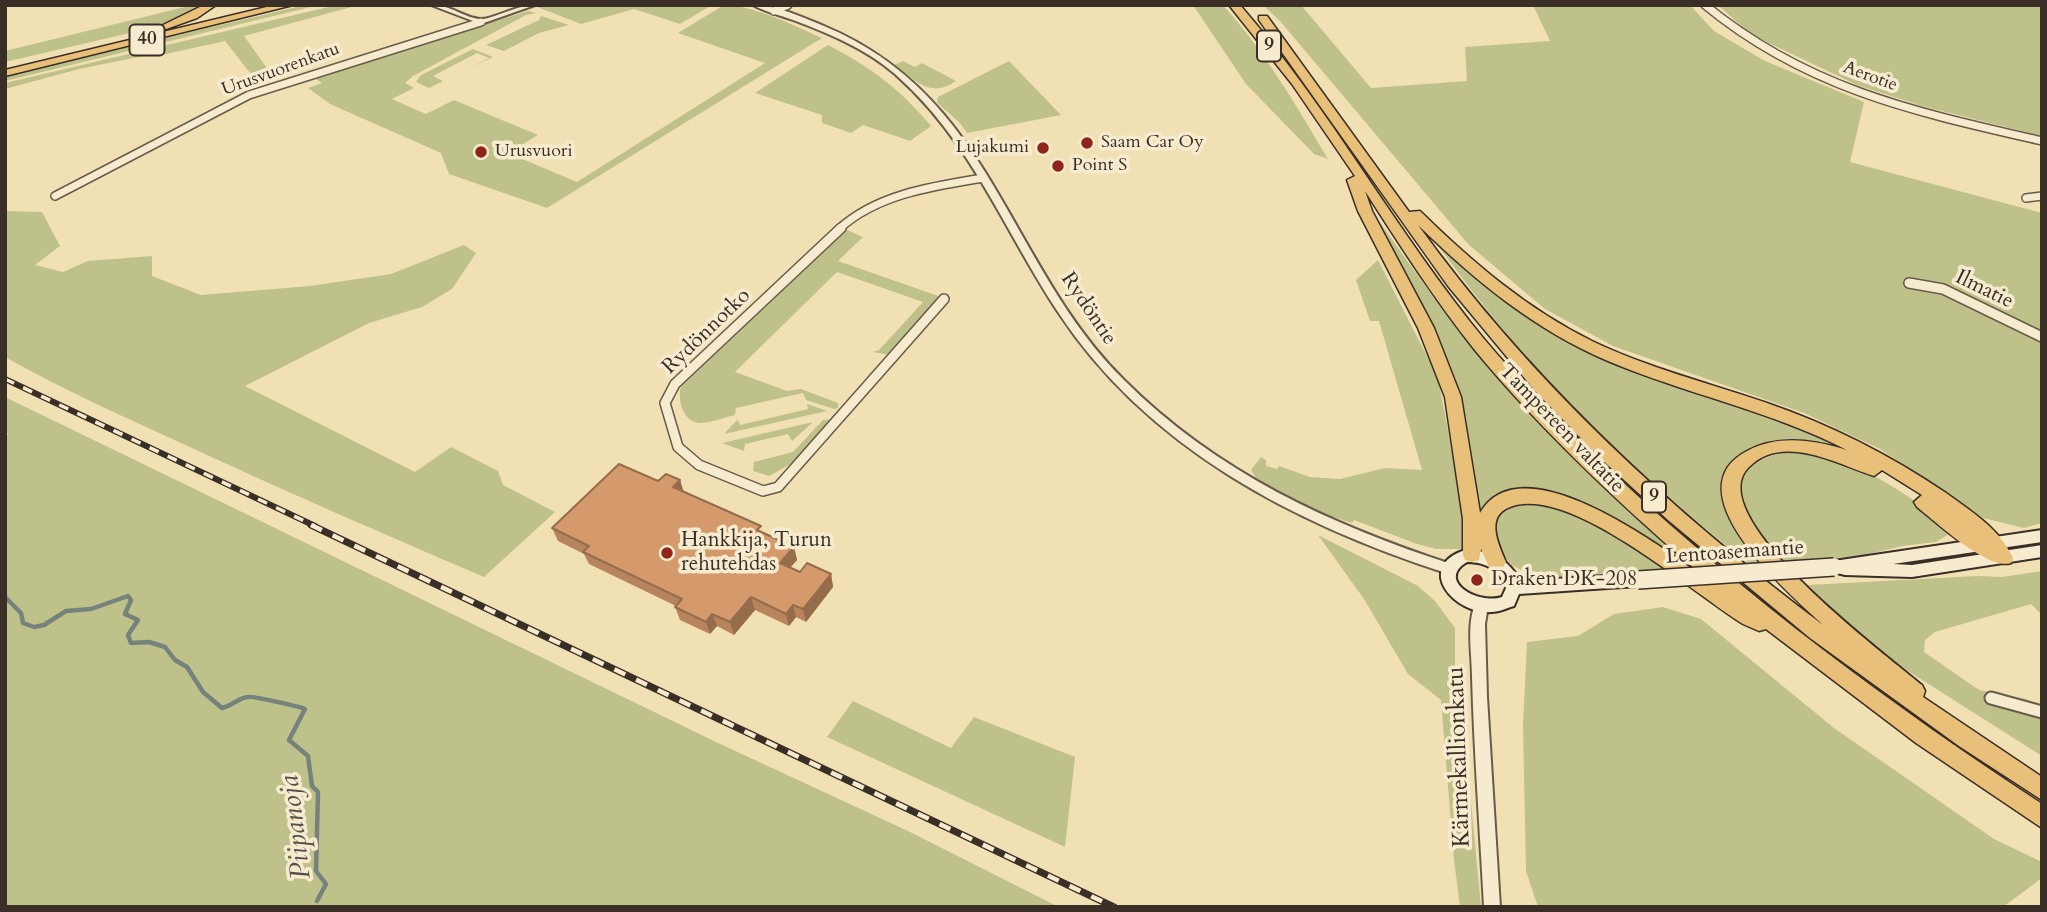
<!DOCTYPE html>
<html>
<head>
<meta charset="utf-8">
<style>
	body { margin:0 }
	#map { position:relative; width:2047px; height:912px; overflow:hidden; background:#f2e0b5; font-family:Cardo,serif }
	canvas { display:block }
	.frame { position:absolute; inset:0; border:7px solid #392f27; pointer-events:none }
</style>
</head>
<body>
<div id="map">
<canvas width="2047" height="912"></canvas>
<div class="frame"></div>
</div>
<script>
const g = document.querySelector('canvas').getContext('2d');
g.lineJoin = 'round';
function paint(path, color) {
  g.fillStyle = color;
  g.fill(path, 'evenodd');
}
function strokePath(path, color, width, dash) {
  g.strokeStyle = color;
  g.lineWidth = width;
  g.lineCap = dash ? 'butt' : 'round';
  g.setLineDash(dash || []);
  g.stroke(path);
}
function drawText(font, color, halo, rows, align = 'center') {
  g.font = font + ' Cardo,serif';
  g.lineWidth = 7;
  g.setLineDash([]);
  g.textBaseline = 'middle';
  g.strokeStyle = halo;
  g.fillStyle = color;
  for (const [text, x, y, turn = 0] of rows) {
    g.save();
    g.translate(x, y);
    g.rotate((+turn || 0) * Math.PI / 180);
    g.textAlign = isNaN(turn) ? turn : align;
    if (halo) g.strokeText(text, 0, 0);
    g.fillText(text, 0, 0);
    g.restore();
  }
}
const green = new Path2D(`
	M193 5H207L160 26 5 62V51Z
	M305 5H319L5 81V76Z
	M337 5H359L244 36 274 78 258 83 225 41 157 56 148 55 79 69 5 89V83Z
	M543 5H712L680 24 634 9 581 24 537 7Z
	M724 5C753 5 795 26 822 38L547 208 449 174 441 153 330 104 308 88 322 83 314 78 528 11 536 13 526 15 413 76 405 83 414 88 392 99 426 114 454 100 538 135 508 153 577 182 765 63 678 33Z
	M1193 5H1223C1265 52 1296 105 1328 159L1314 154 1246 84Z
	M1263 5H1301L1371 88 1467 81 1465 47 1550 41 1533 5H1690L1714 31 1765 61 1864 102 1850 162 2042 213V523L2024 528 1983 518 1880 449 1804 413 1613 346 1545 309 1469 245 1280 21Z
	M1718 5H2042V136L1922 106 1857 85 1750 34Z
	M541 16 569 25 539 33 504 51 486 45 539 20Z
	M828 45C872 68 899 88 931 126L910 141 863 125 851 133 822 123V115L755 93Z
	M473 49 493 57 465 70 489 58 477 53 433 76 443 81 429 88 416 82 421 75Z
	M903 61 915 67 922 63 956 81C930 99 915 80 894 65Z
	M1009 61 1061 115 967 133C958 118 950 116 937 102L938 97Z
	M6 211 42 212 60 246 35 265 63 272 88 261 152 256V276L201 295 310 286 391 274 464 245 476 253 452 289 422 307 369 323 245 386 415 472 451 447 498 471 503 485 555 512 484 577C386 535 289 493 192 448 129 419 65 391 5 357Z
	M1372 211C1405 257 1437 305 1473 349 1540 429 1615 501 1693 569L1619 525 1503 495 1489 501 1481 518 1477 517 1464 417Z
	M847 230 863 237 838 261 941 297 890 355 873 352 879 350 923 302 837 272 735 372 787 391 801 389 838 403V408L834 409 806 400 803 393 736 408 735 415C725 417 711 423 700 423 683 422 677 400 681 386Z
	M1432 238 1500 298 1560 336 1816 432 1897 474 1960 522C1928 500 1896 473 1860 458 1846 453 1827 453 1812 451 1778 447 1724 436 1723 487L1769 564 1750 565C1654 487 1561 403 1484 306 1466 284 1449 260 1432 238Z
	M1378 260 1438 378 1468 536 1462 549H1436L1417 544 1354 520 1352 523 1317 512 1256 478 1251 470 1261 457 1266 460V466L1277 469 1279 466 1310 477 1340 479 1385 468 1422 470 1379 321H1370L1356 280Z
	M5 397 716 742 908 831 1059 907H5V436L9 434 5 432Z
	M807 404 827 411 724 434 736 421 738 420 740 425 808 409Z
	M833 419 791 464 769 476 753 471 754 462 793 452 823 420Z
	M813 422 792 441 788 434 745 444 744 451 722 443Z
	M1782 453C1842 448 1895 487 1942 520L1949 528V534L1936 542 1902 546 1861 556 1783 563C1754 527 1706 471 1782 453Z
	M1526 501 1583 515 1670 570 1546 577 1529 574 1512 565 1501 553 1497 546 1493 522 1502 508Z
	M1318 535 1418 586 1435 601 1455 628V703L1465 739 1481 907H1460L1454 860 1441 700 1408 674 1364 599Z
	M2042 571V615L2031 604 1935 632 1925 640 1924 652 1979 690 2026 699 2042 706V756L1897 664 1860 635 1808 585 1977 576 2002 577Z
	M1663 607 1701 619 1834 728 1994 839 2042 862V878L2003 907H1538L1526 871 1523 725 1527 642 1578 636 1614 614Z
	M853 701 951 748 974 717 1075 757 1065 847 827 737Z`);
const stream = new Path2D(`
	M5 597 21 613 23 623 34 627 44 625 66 611 91 609 128 596 131 600 125 614 138 620 128 635 131 643 149 642 165 647 175 660 187 667 203 692 222 708C232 706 239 697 249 697 252 696 302 707 305 709L289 740 308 756 312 786 318 792 316 871 326 884 317 901`);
const minorFar2 = new Path2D(`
	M1705 5C1807 89 1916 112 2042 141
	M774 11 788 5
	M55 196 249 95 481 22
	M2026 198 2042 196
	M839 229C877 194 934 186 983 178`);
const minorFar1 = new Path2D(`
	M841 228 675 384 665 403 678 447 699 465 763 491 778 487 944 299
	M1909 283 1943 289 2042 337`);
const minor = new Path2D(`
	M1991 698 2042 712`);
const tertiary = new Path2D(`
	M431 5C452 5 464 18 480 19 492 20 516 5 535 5L481 24Z
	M753 5C777 5 802 17 824 26 993 96 1007 264 1124 380 1217 473 1331 525 1454 565L1456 569 1454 573 1449 574C1297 525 1148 449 1058 312 1003 229 972 142 895 74 866 49 828 33 793 20 780 15 765 12 753 5Z
	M1481 600 1486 602 1488 606 1485 624 1487 697 1500 907H1484C1480 830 1474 753 1472 676 1472 653 1466 624 1476 602Z`);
const secondary = new Path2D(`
	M2042 530V542L1893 564 1912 565 2042 545V557L1912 577 1845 575 1829 571 1826 567 1829 563 1834 561Z
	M1465 550C1490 550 1509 559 1520 581L1638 574 1643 576 1646 580 1643 584 1638 586 1519 594 1514 606C1507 608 1499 612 1492 612 1454 615 1414 567 1465 550ZM1467 562C1486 562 1500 570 1506 588L1502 597C1477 605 1436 580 1467 562Z`);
const trunk = new Path2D(`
	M204 5H216L197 18 166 29 161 26Z
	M275 5H293L5 76V70Z`);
const motorway = new Path2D(`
	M1229 5H1240C1331 110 1396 232 1484 339 1524 387 1570 431 1615 475 1747 598 1891 705 2042 804V828L1916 743 1766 629 1759 631 1743 624C1691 592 1570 484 1510 507 1485 516 1498 544 1506 562L1503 567 1496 570 1489 567 1481 549 1479 560 1472 562 1465 560 1463 555V519L1445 397 1418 328 1358 211 1347 180 1355 176 1292 84ZM1365 191C1400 245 1434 299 1474 349 1543 433 1626 510 1709 581 1666 550 1522 440 1480 513L1461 397 1434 328 1372 211Z
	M1259 16H1267L1409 212 1420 211C1472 262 1527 309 1592 341 1648 368 1709 383 1767 403 1831 425 1890 455 1946 493 1972 512 1999 528 2013 558L2011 563C1988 571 1935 521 1917 507L1914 502 1922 495 1882 470 1874 476C1837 464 1782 432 1748 468 1701 518 1888 656 1922 685L1925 691 1923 697 2042 777V800L1959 746 1810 638 1668 520 1600 458 1536 392 1448 286 1259 20ZM1418 225C1474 280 1535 330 1608 361 1686 394 1771 411 1847 450 1815 440 1778 434 1747 451 1669 492 1793 597 1827 628 1673 513 1531 382 1418 225Z`);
const railFar1 = new Path2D(`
	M5 379 315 526`);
const rail = new Path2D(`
	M311 525 1114 907`);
const secondaryBridge = new Path2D(`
	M1638 580 1834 567`);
const wall = new Path2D(`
	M680 480 683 491 763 533 794 547 797 560 790 567 800 572 831 574 833 587 806 622 796 617 789 626 755 610 734 635 717 626 710 634 680 620 675 607 676 606 589 564 584 554 558 541 552 528Z`);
const shadedWall = new Path2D(`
	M680 480 684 493 673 487Z
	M794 547 797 560 783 576 780 563Z
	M831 574 833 587 806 622 803 609Z
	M751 597 755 610 734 635 730 622Z
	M793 605 796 617 789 626 786 614Z
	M712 614 717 626 710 634 706 622Z`);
const building = new Path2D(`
	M619 464 658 481 666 474 680 480 673 487 761 526 757 530 794 547 780 563 800 572 807 563 831 574 803 609 793 605 786 614 751 597 730 622 712 614 706 622 675 607 682 599 583 552 589 546 552 528Z`);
const markers = [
	[1087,143,7,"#8f2418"],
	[1043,148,7,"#8f2418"],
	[481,152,7,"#8f2418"],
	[1058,166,7,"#8f2418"],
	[667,553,7,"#8f2418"],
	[1477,580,7,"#8f2418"]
];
const farStreetnames = [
	["Urusvuorenkatu",281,70,-20],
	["Aerotie",1870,77,20]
];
const farPoinames = [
	["Saam Car Oy",1101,143],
	["Lujakumi",1029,148,"right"],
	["Urusvuori",495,152],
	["Point S",1072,166]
];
const shields = [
	[147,40,35],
	[1269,46,24],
	[1654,497,24]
];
const shieldNames = [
	["40",147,40],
	["9",1269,46],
	["9",1654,497]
];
const streetNames = [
	["Ilmatie",1984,290,26],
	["Rydöntie",1088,309,56],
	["Rydönnotko",707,332,-44],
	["Tampereen valtatie",1561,429,46],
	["Lentoasemantie",1735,553,-4]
];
const poiNames = [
	["Hankkija, Turun",681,541],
	["rehutehdas",681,565],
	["Draken DK-208",1491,580]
];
const nearStreetnames = [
	["Kärmekallionkatu",1460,757,-92]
];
const nearWaternames = [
	["Piipanoja",297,827,-97]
];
paint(green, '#bfc18a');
strokePath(stream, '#76837d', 4.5);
strokePath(minorFar2, '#675b4a', 10);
strokePath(minorFar1, '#675b4a', 12);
strokePath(minor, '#675b4a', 15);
strokePath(tertiary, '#675b4a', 4);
strokePath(secondary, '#392f27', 4);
strokePath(trunk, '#392f27', 3);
strokePath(motorway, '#392f27', 3);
strokePath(minorFar2, '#f7ebcf', 7);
strokePath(minorFar1, '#f7ebcf', 9);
strokePath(minor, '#f7ebcf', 11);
paint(tertiary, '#f7ebcf');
paint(secondary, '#f7ebcf');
paint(trunk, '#e9c07a');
paint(motorway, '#e9c07a');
strokePath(railFar1, '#392f27', 6);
strokePath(rail, '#392f27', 7);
strokePath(railFar1, '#f7ebcf', 3.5, [10]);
strokePath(rail, '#f7ebcf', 4.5, [12]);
strokePath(secondaryBridge, '#392f27', 20, []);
strokePath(secondaryBridge, '#f7ebcf', 17);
paint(wall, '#b7845d');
paint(shadedWall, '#956c4c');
paint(building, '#d59a6c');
strokePath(building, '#956c4c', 2);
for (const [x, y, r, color] of markers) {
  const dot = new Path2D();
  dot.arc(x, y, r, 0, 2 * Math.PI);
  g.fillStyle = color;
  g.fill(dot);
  strokePath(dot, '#f7ebcf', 2.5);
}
drawText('18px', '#392f27', '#f7ebcf', farStreetnames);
drawText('18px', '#392f27', '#f7ebcf', farPoinames, 'left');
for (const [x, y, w] of shields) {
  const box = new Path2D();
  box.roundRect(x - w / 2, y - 15.5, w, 31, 5);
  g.fillStyle = '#f7ebcf';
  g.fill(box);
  strokePath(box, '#392f27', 2);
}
drawText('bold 19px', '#392f27', null, shieldNames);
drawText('21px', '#392f27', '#f7ebcf', streetNames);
drawText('21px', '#392f27', '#f7ebcf', poiNames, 'left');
drawText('24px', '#392f27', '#f7ebcf', nearStreetnames);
drawText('italic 28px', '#52524b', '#f7ebcf', nearWaternames);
</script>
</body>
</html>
